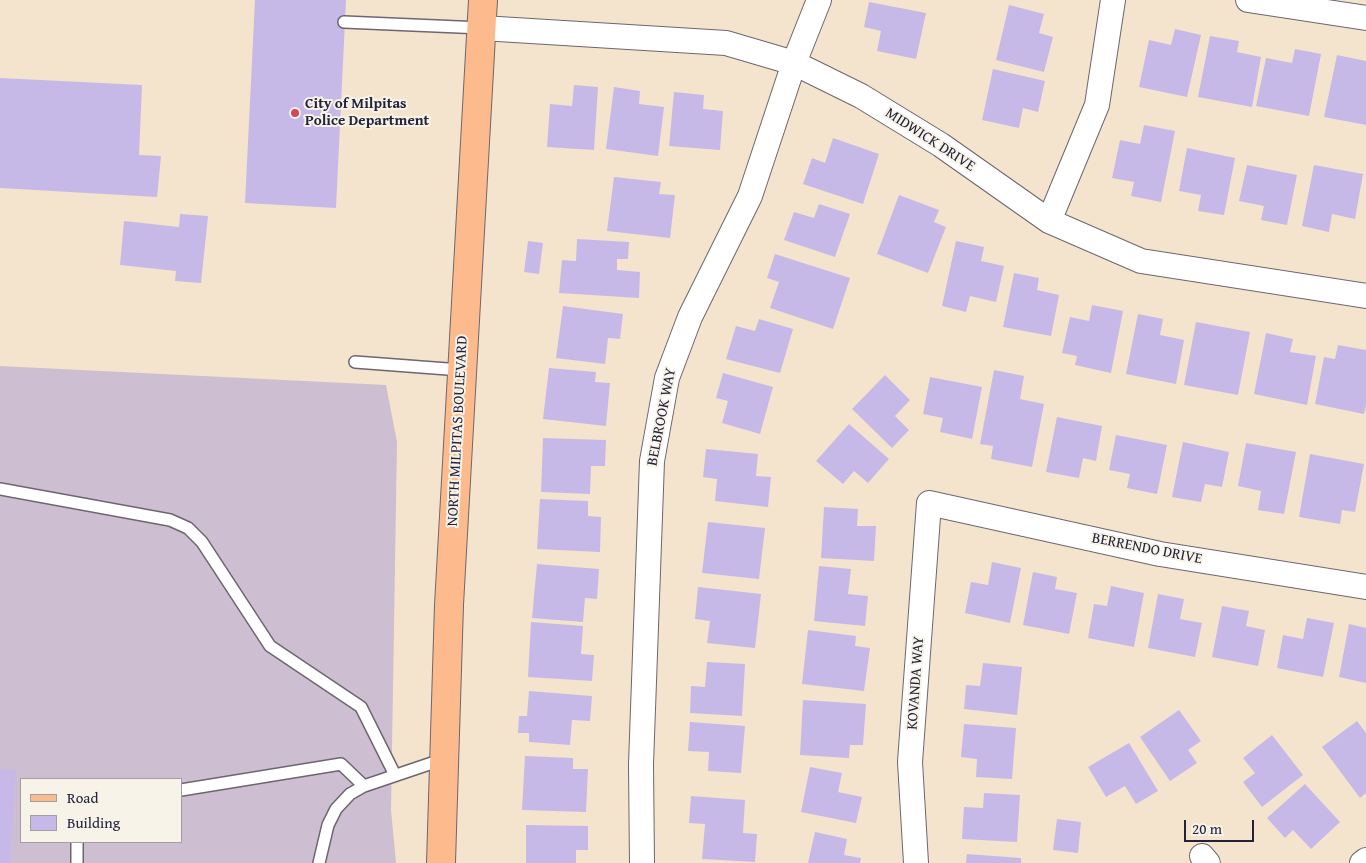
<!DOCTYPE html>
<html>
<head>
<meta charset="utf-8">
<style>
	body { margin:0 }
	#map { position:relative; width:1366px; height:863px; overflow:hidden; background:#f5e4cd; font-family:"Gentium Book Plus",serif }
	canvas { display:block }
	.legend { position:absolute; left:20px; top:778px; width:162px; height:65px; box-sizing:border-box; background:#f7f3e8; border:1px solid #a29fa3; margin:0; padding:6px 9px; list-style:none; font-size:15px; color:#22223b }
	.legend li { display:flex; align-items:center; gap:10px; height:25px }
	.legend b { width:25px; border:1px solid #a29fa3 }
	.scale { position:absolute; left:1184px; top:820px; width:70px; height:22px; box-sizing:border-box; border:2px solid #22223b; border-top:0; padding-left:6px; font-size:15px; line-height:18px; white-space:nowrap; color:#22223b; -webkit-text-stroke:4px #f7f3e8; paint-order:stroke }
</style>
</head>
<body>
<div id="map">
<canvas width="1366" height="863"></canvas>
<ul class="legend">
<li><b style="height:6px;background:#fcba8d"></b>Road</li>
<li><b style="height:14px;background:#c6b9e8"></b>Building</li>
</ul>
<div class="scale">20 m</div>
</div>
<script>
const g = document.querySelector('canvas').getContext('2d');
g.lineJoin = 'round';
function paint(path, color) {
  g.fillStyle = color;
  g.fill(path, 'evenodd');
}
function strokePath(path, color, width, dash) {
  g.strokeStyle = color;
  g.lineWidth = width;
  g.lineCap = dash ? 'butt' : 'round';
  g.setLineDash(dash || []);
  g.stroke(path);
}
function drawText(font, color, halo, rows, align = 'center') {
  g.font = font + ' "Gentium Book Plus",serif';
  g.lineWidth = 4;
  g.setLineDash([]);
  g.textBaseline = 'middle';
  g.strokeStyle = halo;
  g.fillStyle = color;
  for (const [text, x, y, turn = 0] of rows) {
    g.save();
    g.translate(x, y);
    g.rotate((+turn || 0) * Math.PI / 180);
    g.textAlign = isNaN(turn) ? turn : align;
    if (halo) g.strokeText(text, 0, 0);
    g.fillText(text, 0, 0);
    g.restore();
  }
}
const industrial = new Path2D(`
	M0 366 386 385 397 442 391 810 396 863H0ZM21 779H181V842H21Z`);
const building = new Path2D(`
	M255 0H346L336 208 245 203Z
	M869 2 926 13 916 59 877 51 881 31 864 27Z
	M1009 5 1044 14 1039 33 1053 37 1044 72 996 60Z
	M1175 29 1201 35 1187 97 1139 87 1149 40 1171 45Z
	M1210 36 1239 41 1237 52 1261 57 1252 107 1198 97Z
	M1295 49 1321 54 1309 116 1256 106 1266 58 1292 63Z
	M1337 55 1366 61V125L1324 117Z
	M993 69 1045 81 1038 112 1023 108 1019 128 982 120Z
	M0 78 142 85 139 155 161 156 157 197 0 188Z
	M574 85 598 87 594 150 547 147 550 104 572 106Z
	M614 87 640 91 639 104 664 107 658 156 606 149Z
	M674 92 704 95 703 109 723 111 720 150 669 146Z
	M1144 125 1175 131 1161 202 1131 196 1134 182 1112 178 1120 140 1140 144Z
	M833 138 879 154 863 204 803 184 812 158 825 163Z
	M1187 148 1235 158 1224 215 1198 211 1201 195 1179 191Z
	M1247 165 1297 175 1287 225 1261 220 1264 206 1239 201Z
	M1314 165 1363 174 1355 219 1332 214 1329 232 1302 226Z
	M614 177 661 182 659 194 675 195 670 238 607 231Z
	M899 195 939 210 934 222 946 227 928 273 877 254Z
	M819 204 850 214 835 257 784 240 794 212 814 218Z
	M180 214 208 216 201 283 175 281 176 271 120 265 124 221 179 227Z
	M577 239 629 242 628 259H617V270L640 272 639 298 559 293 562 260 576 261Z
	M528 241 543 243 539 274 524 272Z
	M956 241 984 247 981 261 1004 266 996 302 970 296 966 312 942 306Z
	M775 254 850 278 833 329 770 308 779 282 767 278Z
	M1014 273 1039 278 1037 290 1059 295 1051 336 1003 327Z
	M1092 305 1123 311 1111 373 1075 365 1077 356 1062 353 1070 317 1089 321Z
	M563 306 623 314 620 339 608 338 605 364 556 358Z
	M1138 314 1163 319 1160 335 1184 340 1176 384 1126 374Z
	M759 319 793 329 780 373 726 359 736 326 755 331Z
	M1196 322 1250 332 1238 395 1184 385Z
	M1266 333 1293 339 1290 352 1316 356 1307 405 1254 394Z
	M1338 345 1366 350V405L1364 414 1315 404 1324 357 1335 359Z
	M549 368 596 372 595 382 610 383 606 426 543 419Z
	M994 370 1024 376 1020 399 1044 404 1032 467 991 459 993 446 980 444Z
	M723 373 773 387 760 434 722 423 728 401 716 398Z
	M885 375 910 400 895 416 909 430 892 448 852 409Z
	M930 377 982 387 972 439 940 432 943 418 923 414Z
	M1057 417 1102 426 1096 461 1083 458 1079 478 1046 472Z
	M849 424 889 459 868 483 854 471 843 484 816 461Z
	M1116 435 1167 445 1157 494 1127 488 1130 474 1109 470Z
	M543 438 606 440 605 466H591L590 494 541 492Z
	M1183 442 1229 452 1222 487 1205 484 1201 502 1172 497Z
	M1246 443 1296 452 1284 514 1258 510 1261 491 1238 486Z
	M706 449 758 454 756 476 771 477 768 507 715 501 717 479 703 477Z
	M1310 454 1364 464 1355 512 1342 510 1340 524 1299 517Z
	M540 499 588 501V516L601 517 600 552 537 549Z
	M824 507 858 509 857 526H876L874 561 821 558Z
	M708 522 765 528 759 579 702 573Z
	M992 562 1021 568 1010 623 965 613 971 582 988 585Z
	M537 564 599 569 597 599 585 598 583 622 532 618Z
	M819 566 851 569 848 594 868 596 865 626 814 621Z
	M1033 572 1057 577 1055 589 1077 593 1069 634 1023 625Z
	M1111 586 1144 593 1134 647 1088 638 1094 604 1107 606Z
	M698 587 761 594 755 648 707 643 710 621 695 619Z
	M1158 594 1184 599 1180 619 1202 623 1195 657 1148 648Z
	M1222 606 1249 611 1246 626 1265 630 1258 666 1212 657Z
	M1307 618 1334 623 1323 677 1277 668 1283 635 1303 639Z
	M531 622 583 626 581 654 594 655 592 681 528 677Z
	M1349 624 1366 628V683L1339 677Z
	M808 630 856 636 855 646 870 648 864 691 802 684Z
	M707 662 745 664 742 716 690 713 691 686 705 687Z
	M983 663 1022 667 1017 715 964 709 966 685 980 686Z
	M529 691 592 696 590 721 572 720 570 745 529 742V733H518L519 716H527Z
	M803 700 866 704 863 745H850L849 758 800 755Z
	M1179 710 1201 741 1188 750 1197 763 1170 781 1140 737Z
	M1357 721 1366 733V793L1360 798 1322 747Z
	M690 722 745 726 741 773 708 771 709 752 688 751Z
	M964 724 1016 728 1012 779 976 777 977 759 961 757Z
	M1272 735 1303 775 1262 807 1243 782 1255 773 1243 758Z
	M1129 743 1158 791 1136 804 1125 786 1106 797 1088 767Z
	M525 756 573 758V769H588L586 812 522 810Z
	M810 767 842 773 838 792 862 797 856 823 801 812Z
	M0 769 16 770 10 863H0Z
	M1305 784 1340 822 1311 849 1293 830 1285 838 1267 818Z
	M984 793 1020 795 1017 842 962 839 964 807 983 808Z
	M691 796 745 800 743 833 757 834 755 862 702 859 705 824 689 823Z
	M1057 819 1081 822 1078 853 1053 850Z
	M526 825 588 826V850H576V863H526Z
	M815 832 847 839 844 855 861 858 860 863H808Z
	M967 854 1021 858V863H966Z`);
const lane = new Path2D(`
	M344 22 482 28
	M355 362 461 370
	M0 489 170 520 188 528 202 542 270 646 361 707 395 775
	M181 790 341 764 364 786
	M77 863V842
	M319 863 328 825 336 809 350 794 364 786 444 759`);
const street = new Path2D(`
	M1248 0 1366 18
	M482 28 726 43 794 63 861 96 941 145 1049 221 1141 261 1366 296
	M1049 221 1097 105 1113 0
	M1202 856 1208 863
	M642 863 641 764 652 461 667 378 690 317 750 196 794 63 819 0
	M916 863 910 762 929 503 1160 554 1366 587
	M1362 863 1366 860`);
const primary = new Path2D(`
	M441 863 449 605 483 0`);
const markers = [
	[295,113,5,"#d1495b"]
];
const poiNames = [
	["City of Milpitas",305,104],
	["Police Department",305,121]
];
const streetNames = [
	["MIDWICK DRIVE",930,140,33],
	["BELBROOK WAY",662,417,-79],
	["NORTH MILPITAS BOULEVARD",458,431,-87],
	["BERRENDO DRIVE",1147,549,11],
	["KOVANDA WAY",916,683,-86]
];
paint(industrial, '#cdbed2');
paint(building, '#c6b9e8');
strokePath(lane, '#6c666e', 14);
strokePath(street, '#6c666e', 26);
strokePath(primary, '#6c666e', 30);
strokePath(lane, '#fff', 11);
strokePath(street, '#fff', 24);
strokePath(primary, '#fcba8d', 28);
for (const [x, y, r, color] of markers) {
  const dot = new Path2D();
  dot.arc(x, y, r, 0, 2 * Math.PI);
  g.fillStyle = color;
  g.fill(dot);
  strokePath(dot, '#f7f3e8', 2);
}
drawText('bold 15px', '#22223b', '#f7f3e8', poiNames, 'left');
drawText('15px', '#22223b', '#f7f3e8', streetNames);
</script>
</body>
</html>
